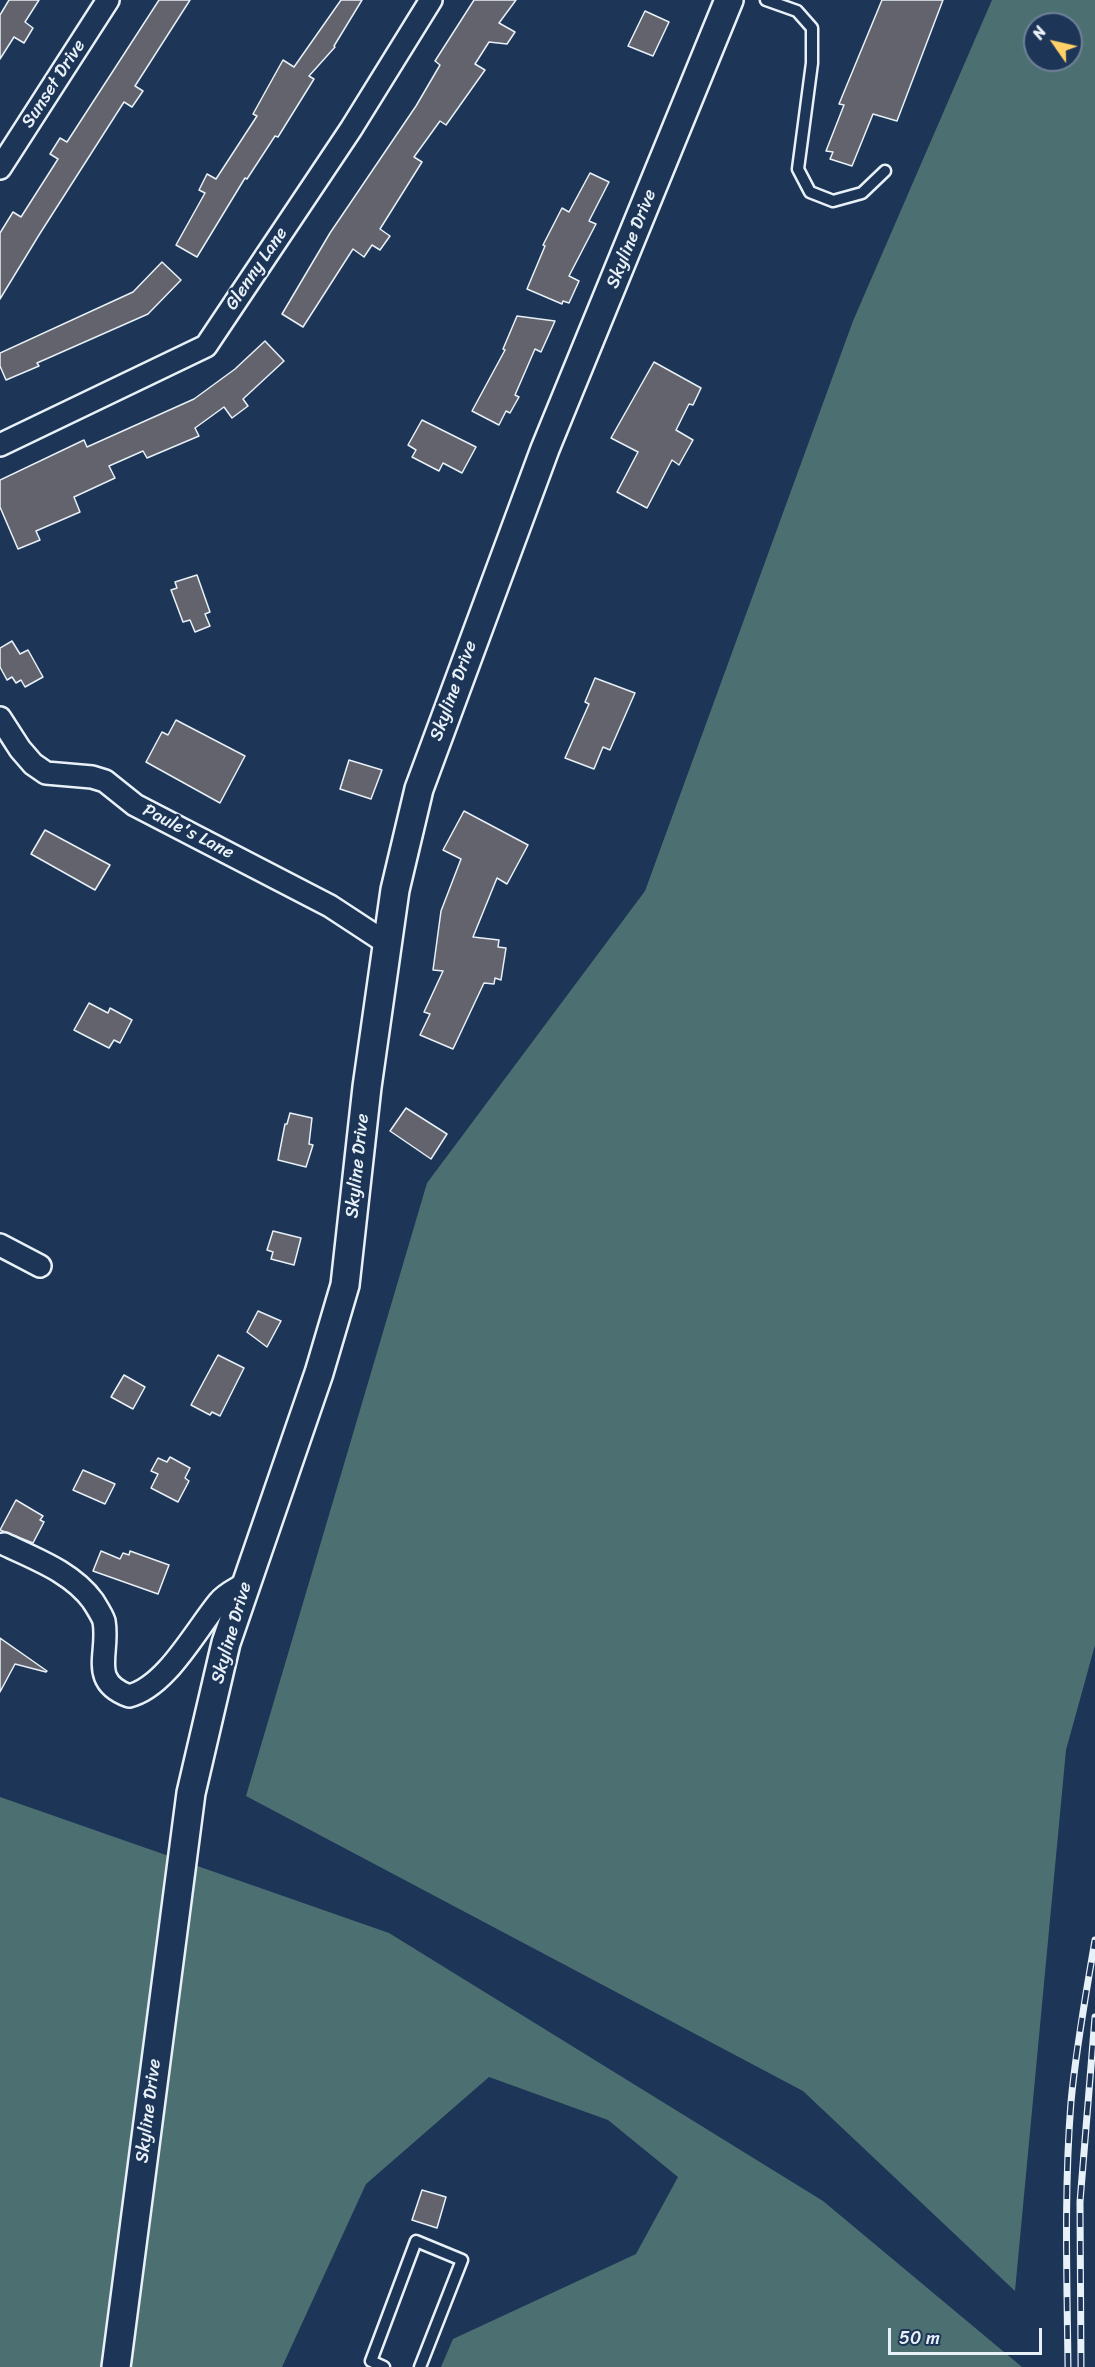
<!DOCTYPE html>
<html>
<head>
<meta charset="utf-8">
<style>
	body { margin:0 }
	#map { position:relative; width:1095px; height:2367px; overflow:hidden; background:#1d3557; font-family:Sriracha,sans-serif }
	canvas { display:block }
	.north { position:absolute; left:1023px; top:12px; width:60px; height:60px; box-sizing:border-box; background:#1d3557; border:2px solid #6e8097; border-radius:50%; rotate:304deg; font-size:16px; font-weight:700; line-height:24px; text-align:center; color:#e8f1f8 }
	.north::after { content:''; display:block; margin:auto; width:21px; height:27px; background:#ffd166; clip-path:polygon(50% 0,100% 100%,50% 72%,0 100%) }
	.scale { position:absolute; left:888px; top:2328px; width:154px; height:27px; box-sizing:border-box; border:3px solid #e8f1f8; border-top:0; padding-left:8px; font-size:18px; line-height:21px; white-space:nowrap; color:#e8f1f8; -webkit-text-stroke:4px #1d3557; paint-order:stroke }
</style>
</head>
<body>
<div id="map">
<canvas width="1095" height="2367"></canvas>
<div class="north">N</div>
<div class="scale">50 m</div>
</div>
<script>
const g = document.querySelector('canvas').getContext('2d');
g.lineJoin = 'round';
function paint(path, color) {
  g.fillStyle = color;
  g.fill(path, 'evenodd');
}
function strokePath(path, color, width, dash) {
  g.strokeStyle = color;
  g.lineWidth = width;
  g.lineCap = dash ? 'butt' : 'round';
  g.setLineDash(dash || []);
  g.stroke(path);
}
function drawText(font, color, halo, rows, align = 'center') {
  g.font = font + ' Sriracha,sans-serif';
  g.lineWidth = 5;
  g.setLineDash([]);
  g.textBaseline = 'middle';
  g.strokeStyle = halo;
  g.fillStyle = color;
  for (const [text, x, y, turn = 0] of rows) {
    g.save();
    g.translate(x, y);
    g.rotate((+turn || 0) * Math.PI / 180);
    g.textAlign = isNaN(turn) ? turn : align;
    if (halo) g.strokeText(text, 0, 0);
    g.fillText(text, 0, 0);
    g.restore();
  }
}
const green = new Path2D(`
	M992 0H1095V1645L1066 1750 1015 2291 803 2091 246 1796 427 1183 645 891 853 321ZM1035 24H1071V60H1035Z
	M0 1797 389 1933 823 2201 1022 2367H441L453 2339 636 2254 678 2177 608 2120 489 2077 366 2184 282 2367H0Z`);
const building = new Path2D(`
	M9 0H39L25 22 33 28 24 43 14 37 0 59V15Z
	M159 0H190L135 86 143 91 132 107 124 102 39 235 0 299V233L13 212 21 217 58 159 50 154 60 138 67 142Z
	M341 0H362L334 46 335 47 309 76 314 79 278 137 275 136 247 179 245 178 197 257 176 245 205 193 199 190 207 174 216 179 257 116 253 114 283 60 294 67Z
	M474 0H516L499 23 515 32 507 44 489 42 475 64 485 70 446 125 440 121 414 157 422 162 380 229 390 236 380 250 372 245 364 257 353 249 303 327 282 314 330 233 416 106 440 65 435 61Z
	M882 0H943L897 121 873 114 852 166 830 159 833 152 826 151 844 105 839 104Z
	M645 11 669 22 653 56 628 46Z
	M590 173 609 182 589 221 596 224 569 276 579 281 569 303 563 301 562 304 527 289 545 246 543 245 562 208 569 212Z
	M162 262 181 280 148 314 37 363 39 366 6 380 0 366V353L133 292Z
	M517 316 555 321 541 352 535 349 515 395 519 397 510 413 506 411 499 425 472 411 505 350 503 349Z
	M265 341 284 361 243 399 248 406 232 418 224 407 195 428 199 436 147 458 143 451 109 466 115 478 74 497 80 512 36 531 40 540 18 549 0 507V480L84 440 87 447 194 399 235 369Z
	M654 362 701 388 693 405 689 404 676 430 693 440 679 465 672 460 647 508 617 492 638 452 611 438Z
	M422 420 476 447 462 473 443 463 439 471 412 457 416 450 408 445Z
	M197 575 210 612 205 614 210 626 195 632 190 620 183 622 171 590 177 588 175 582Z
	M12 641 20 654 28 650 43 677 25 687 21 680 16 683 12 677 7 680 0 667V648Z
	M595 678 635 693 610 750 603 747 594 769 565 758 589 704 585 702Z
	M176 720 245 756 220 803 146 762 162 732 168 735Z
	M349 760 382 770 371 799 340 789Z
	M464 811 528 845 507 884 497 878 473 937 499 940 498 947 506 948 501 980 495 978 494 984 484 983 453 1049 420 1035 430 1014 424 1012 443 971 433 970 441 911 461 859 443 850Z
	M45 830 110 865 95 890 31 854Z
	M89 1003 108 1013 110 1008 132 1020 120 1043 114 1040 109 1048 74 1030Z
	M406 1108 447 1134 431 1159 390 1131Z
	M290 1113 312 1118 309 1144 313 1145 306 1167 278 1160 285 1124H287Z
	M273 1231 301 1238 294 1265 271 1259 273 1252 267 1250Z
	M258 1311 281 1321 267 1347 247 1332Z
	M218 1355 244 1368 220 1416 212 1412 210 1415 191 1405Z
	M124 1375 145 1387 133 1409 111 1397Z
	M170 1457 190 1468 185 1478 189 1481 178 1502 151 1488 158 1474 151 1471 158 1458 167 1462Z
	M83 1470 115 1484 105 1504 73 1490Z
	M16 1500 43 1516 40 1520 44 1522 33 1543 0 1530Z
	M101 1551 120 1559 123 1553 129 1555 130 1551 169 1565 158 1594 93 1571Z
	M0 1638 47 1671 46 1672 15 1664 0 1692Z
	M422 2190 446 2197 437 2228 412 2220Z`);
const service = new Path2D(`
	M766 0 797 11 812 28V63L798 169 810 192 833 201 862 193 885 171
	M384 2367 371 2361 416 2241 462 2260 420 2367`);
const minor = new Path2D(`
	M0 168 108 0
	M0 445 206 346 351 129 431 0
	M0 718 20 749 33 764 46 773 92 777 105 781 135 805 330 906 388 944
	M0 1245 40 1266
	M4 1544C35 1559 72 1572 93 1601 96 1606 102 1615 104 1621 110 1653 88 1681 129 1696 166 1687 195 1631 219 1602 225 1594 237 1589 246 1583`);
const tertiary = new Path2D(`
	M116 2367 191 1793 226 1643 319 1373 345 1285 367 1087 395 890 419 789 545 449 729 0`);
const rail = new Path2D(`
	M1068 2367C1067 2279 1064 2190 1071 2102 1076 2048 1086 1994 1095 1940
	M1081 2367 1080 2202 1095 2017`);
const streetNames = [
	["Sunset Drive",54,84,-57],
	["Skyline Drive",632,239,-68],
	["Glenny Lane",257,269,-56],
	["Skyline Drive",454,691,-70],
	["Paule's Lane",188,832,27],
	["Skyline Drive",358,1166,-84],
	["Skyline Drive",232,1633,-74],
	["Skyline Drive",149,2111,-83]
];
paint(green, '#4c7072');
paint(building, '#62636c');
strokePath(building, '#e8f1f8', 1.5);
strokePath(service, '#e8f1f8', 15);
strokePath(minor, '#e8f1f8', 26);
strokePath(tertiary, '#e8f1f8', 32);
strokePath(service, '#1d3557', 10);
strokePath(minor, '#1d3557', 21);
strokePath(tertiary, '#1d3557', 27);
strokePath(rail, '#e8f1f8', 7);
strokePath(rail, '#1d3557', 4.5, [14]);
drawText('18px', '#e8f1f8', '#1d3557', streetNames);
</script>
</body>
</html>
